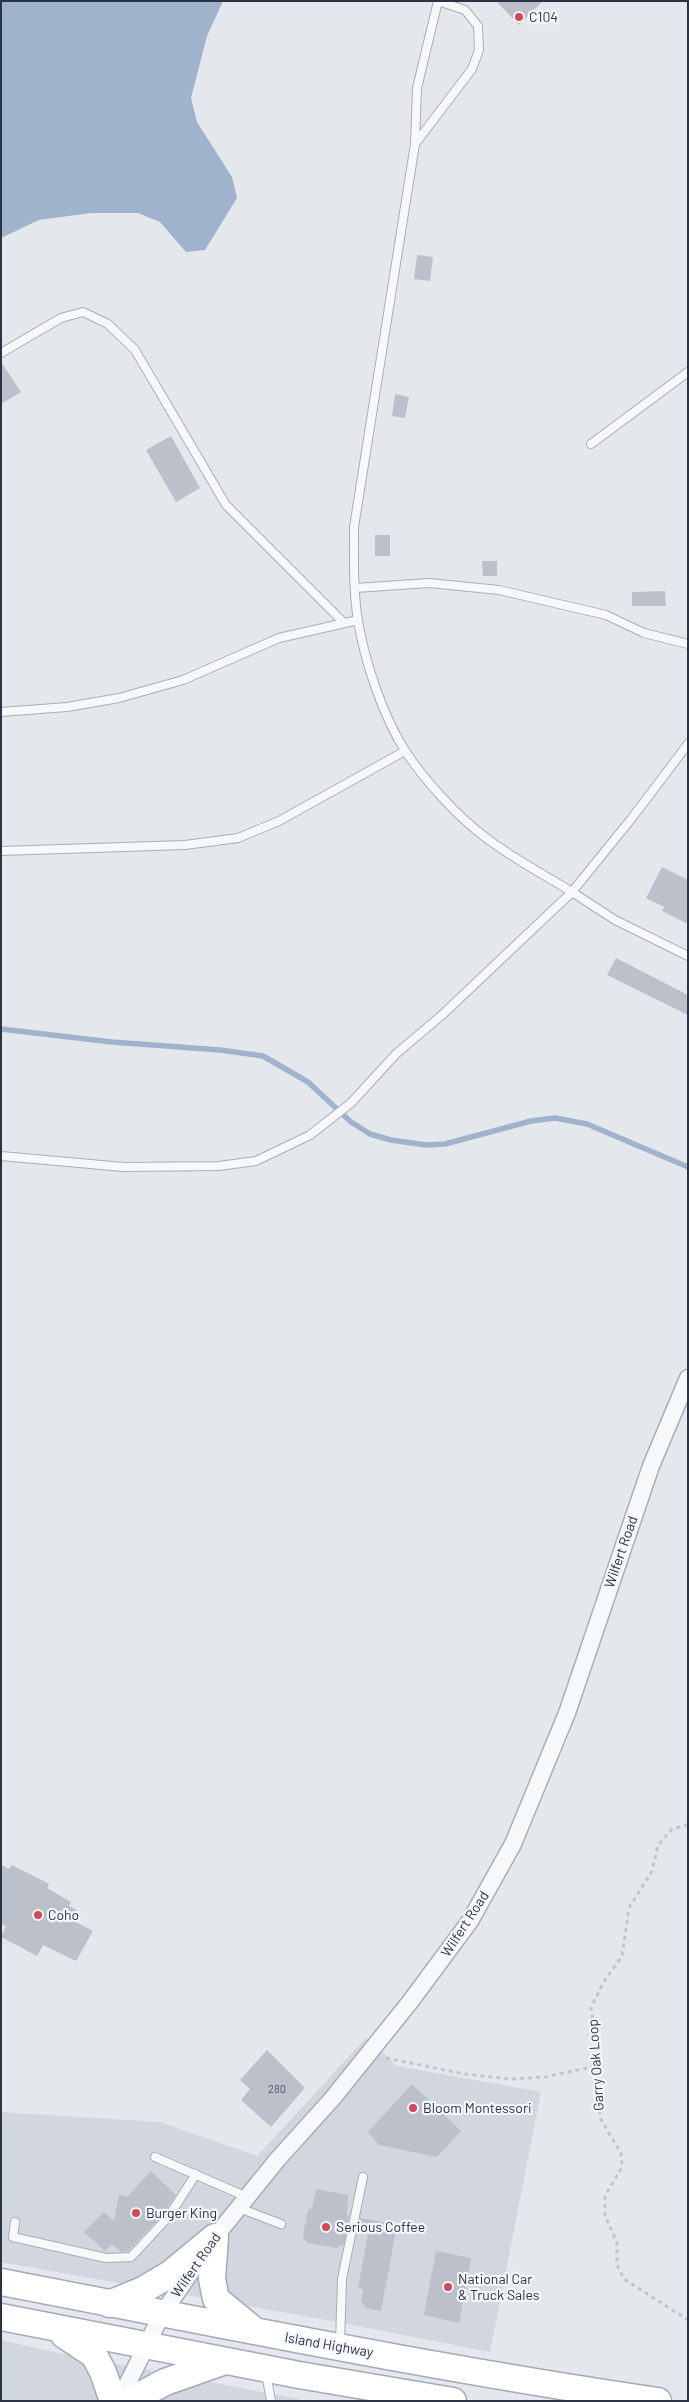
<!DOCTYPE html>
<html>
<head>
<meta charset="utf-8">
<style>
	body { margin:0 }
	#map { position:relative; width:689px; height:2402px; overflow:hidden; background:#e4e7ec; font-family:Barlow,sans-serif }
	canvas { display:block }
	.frame { position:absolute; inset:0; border:2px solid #2b3445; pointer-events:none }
</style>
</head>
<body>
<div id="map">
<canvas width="689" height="2402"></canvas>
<div class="frame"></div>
</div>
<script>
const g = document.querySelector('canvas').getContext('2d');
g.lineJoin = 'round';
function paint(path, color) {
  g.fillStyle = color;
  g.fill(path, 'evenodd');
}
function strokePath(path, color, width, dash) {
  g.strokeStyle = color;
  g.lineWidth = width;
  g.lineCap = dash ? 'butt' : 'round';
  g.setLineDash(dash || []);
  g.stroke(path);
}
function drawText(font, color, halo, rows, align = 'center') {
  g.font = font + ' Barlow,sans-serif';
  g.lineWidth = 4.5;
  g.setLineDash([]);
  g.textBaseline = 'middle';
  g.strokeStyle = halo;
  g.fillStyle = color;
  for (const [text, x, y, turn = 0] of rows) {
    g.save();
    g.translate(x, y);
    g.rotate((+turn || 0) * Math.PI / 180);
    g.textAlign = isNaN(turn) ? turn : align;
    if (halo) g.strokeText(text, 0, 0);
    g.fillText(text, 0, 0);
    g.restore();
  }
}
const built = new Path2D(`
	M366 2038 397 2066 541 2092 490 2352 332 2321 1 2262V2112L160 2122 257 2156Z
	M1 2340 44 2350 308 2401H1Z`);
const water = new Path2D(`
	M1 1H223L207 36 191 98 197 122 232 177 237 198 205 250 186 252 160 222 138 213H91L39 220 1 238Z`);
const stream = new Path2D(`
	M1 1029 112 1042 220 1050 263 1056 308 1082 351 1122 370 1134 391 1140 426 1145 445 1144 531 1121 555 1118 587 1124 688 1167`);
const building = new Path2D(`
	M496 1H543L519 25Z
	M417 255 433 257 430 281 414 279Z
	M1 362 21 392 1 404Z
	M395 394 409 397 405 418 392 416Z
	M171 436 200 488 176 502 146 450Z
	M375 535H390V556H375Z
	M482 561H497V576H483Z
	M665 591 666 606H632V592Z
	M662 867 688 880V924L662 911 664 907 646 898Z
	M616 958 688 995V1015L607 975Z
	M1 1865 9 1869 12 1865 49 1884 47 1888 71 1902 69 1906 77 1910 72 1920 93 1931 76 1961 43 1945 37 1956 1 1937 6 1926 1 1924Z
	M267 2050 305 2088 271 2127 241 2100 250 2089 240 2080Z
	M412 2084 461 2131 437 2157 379 2145 368 2132Z
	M151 2171 176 2195 160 2217 128 2251 121 2252 112 2244 105 2251 84 2232 104 2212 114 2221 119 2194 127 2197Z
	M316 2189 348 2195 347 2216H349L344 2244 337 2248 307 2243 303 2236 308 2210 312 2208Z
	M360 2218 397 2225 381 2311 366 2308 361 2301 363 2289 358 2288 370 2224 357 2234Z
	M436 2251 471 2258 459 2323 424 2315Z`);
const path = new Path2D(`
	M688 1825 672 1829 658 1845 652 1871 629 1908 622 1956 603 1983 591 2008 595 2037 596 2078 600 2118 621 2153 622 2167 605 2196V2215L617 2243V2265L624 2279 688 2320
	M386 2058 465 2074 511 2079 545 2077 596 2066`);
const service = new Path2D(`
	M438 1 417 88 415 144 354 527C354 558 353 590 358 621 365 662 383 717 406 752 425 781 457 816 485 837 512 858 543 874 572 892L632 818 688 744
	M415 144 472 69 479 50 478 26 465 10 438 1
	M1 353 61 318 83 312 108 324 135 350 226 505 344 623
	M591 444 688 372
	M355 588 429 583 499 590 606 615 644 633 688 644
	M1 712 67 707 119 698 183 680 279 638 358 620
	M1 851 185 845 238 838 279 821 405 751
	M1 1156 124 1167 219 1166 256 1161 310 1135 351 1103 396 1054 442 1015 572 892 615 920 688 956
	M155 2157 247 2197
	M239 2208 281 2224
	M15 2222 13 2237 106 2258 131 2257 169 2216 196 2174
	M340 2343 342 2279 363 2177
	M266 2373 271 2401`);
const minor = new Path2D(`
	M119 2401 162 2314 215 2237 277 2160 332 2099 410 2002 470 1921 513 1844 567 1713 651 1466 688 1378`);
const primary = new Path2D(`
	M215 2237 212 2279 216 2299 255 2331
	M1 2282C220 2324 438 2369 658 2401
	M109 2304 143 2290 170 2274 215 2237
	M1 2317 299 2375 453 2401
	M64 2335 94 2355 103 2372 113 2401
	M130 2401 165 2382 225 2361`);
const markers = [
	[519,17,5,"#d1495b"],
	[38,1915,5,"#d1495b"],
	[413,2108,5,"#d1495b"],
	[136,2213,5,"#d1495b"],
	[326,2227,5,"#d1495b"],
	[448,2287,5,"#d1495b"]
];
const numberNames = [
	["280",277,2089]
];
const poiNames = [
	["C104",529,17],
	["Coho",48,1915],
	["Bloom Montessori",423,2108],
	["Burger King",146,2213],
	["Serious Coffee",336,2227],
	["National Car",458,2279],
	["& Truck Sales",458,2295]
];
const streetNames = [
	["Wilfert Road",621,1552,-71],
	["Wilfert Road",465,1924,-57],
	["Garry Oak Loop",596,2065,-94],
	["Wilfert Road",196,2265,-55],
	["Island Highway",329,2345,10]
];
paint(built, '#d2d6de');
paint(water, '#9fb4cc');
strokePath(stream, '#9fb4cc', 5.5);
paint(building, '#bbc0ca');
strokePath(service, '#a9aeb7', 10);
strokePath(minor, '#a9aeb7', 19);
strokePath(primary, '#a3abb8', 29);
strokePath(path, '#c2c5cb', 3, [4, 4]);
strokePath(service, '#f7f8fa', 8);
strokePath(minor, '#f7f8fa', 16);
strokePath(primary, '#fff', 26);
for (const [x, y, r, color] of markers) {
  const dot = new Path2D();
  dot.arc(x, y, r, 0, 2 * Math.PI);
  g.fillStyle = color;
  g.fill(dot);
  strokePath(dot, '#f4f6f9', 2);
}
drawText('11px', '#4f5766', null, numberNames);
drawText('14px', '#2b3445', '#f4f6f9', poiNames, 'left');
drawText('14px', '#2b3445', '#f4f6f9', streetNames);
</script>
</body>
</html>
